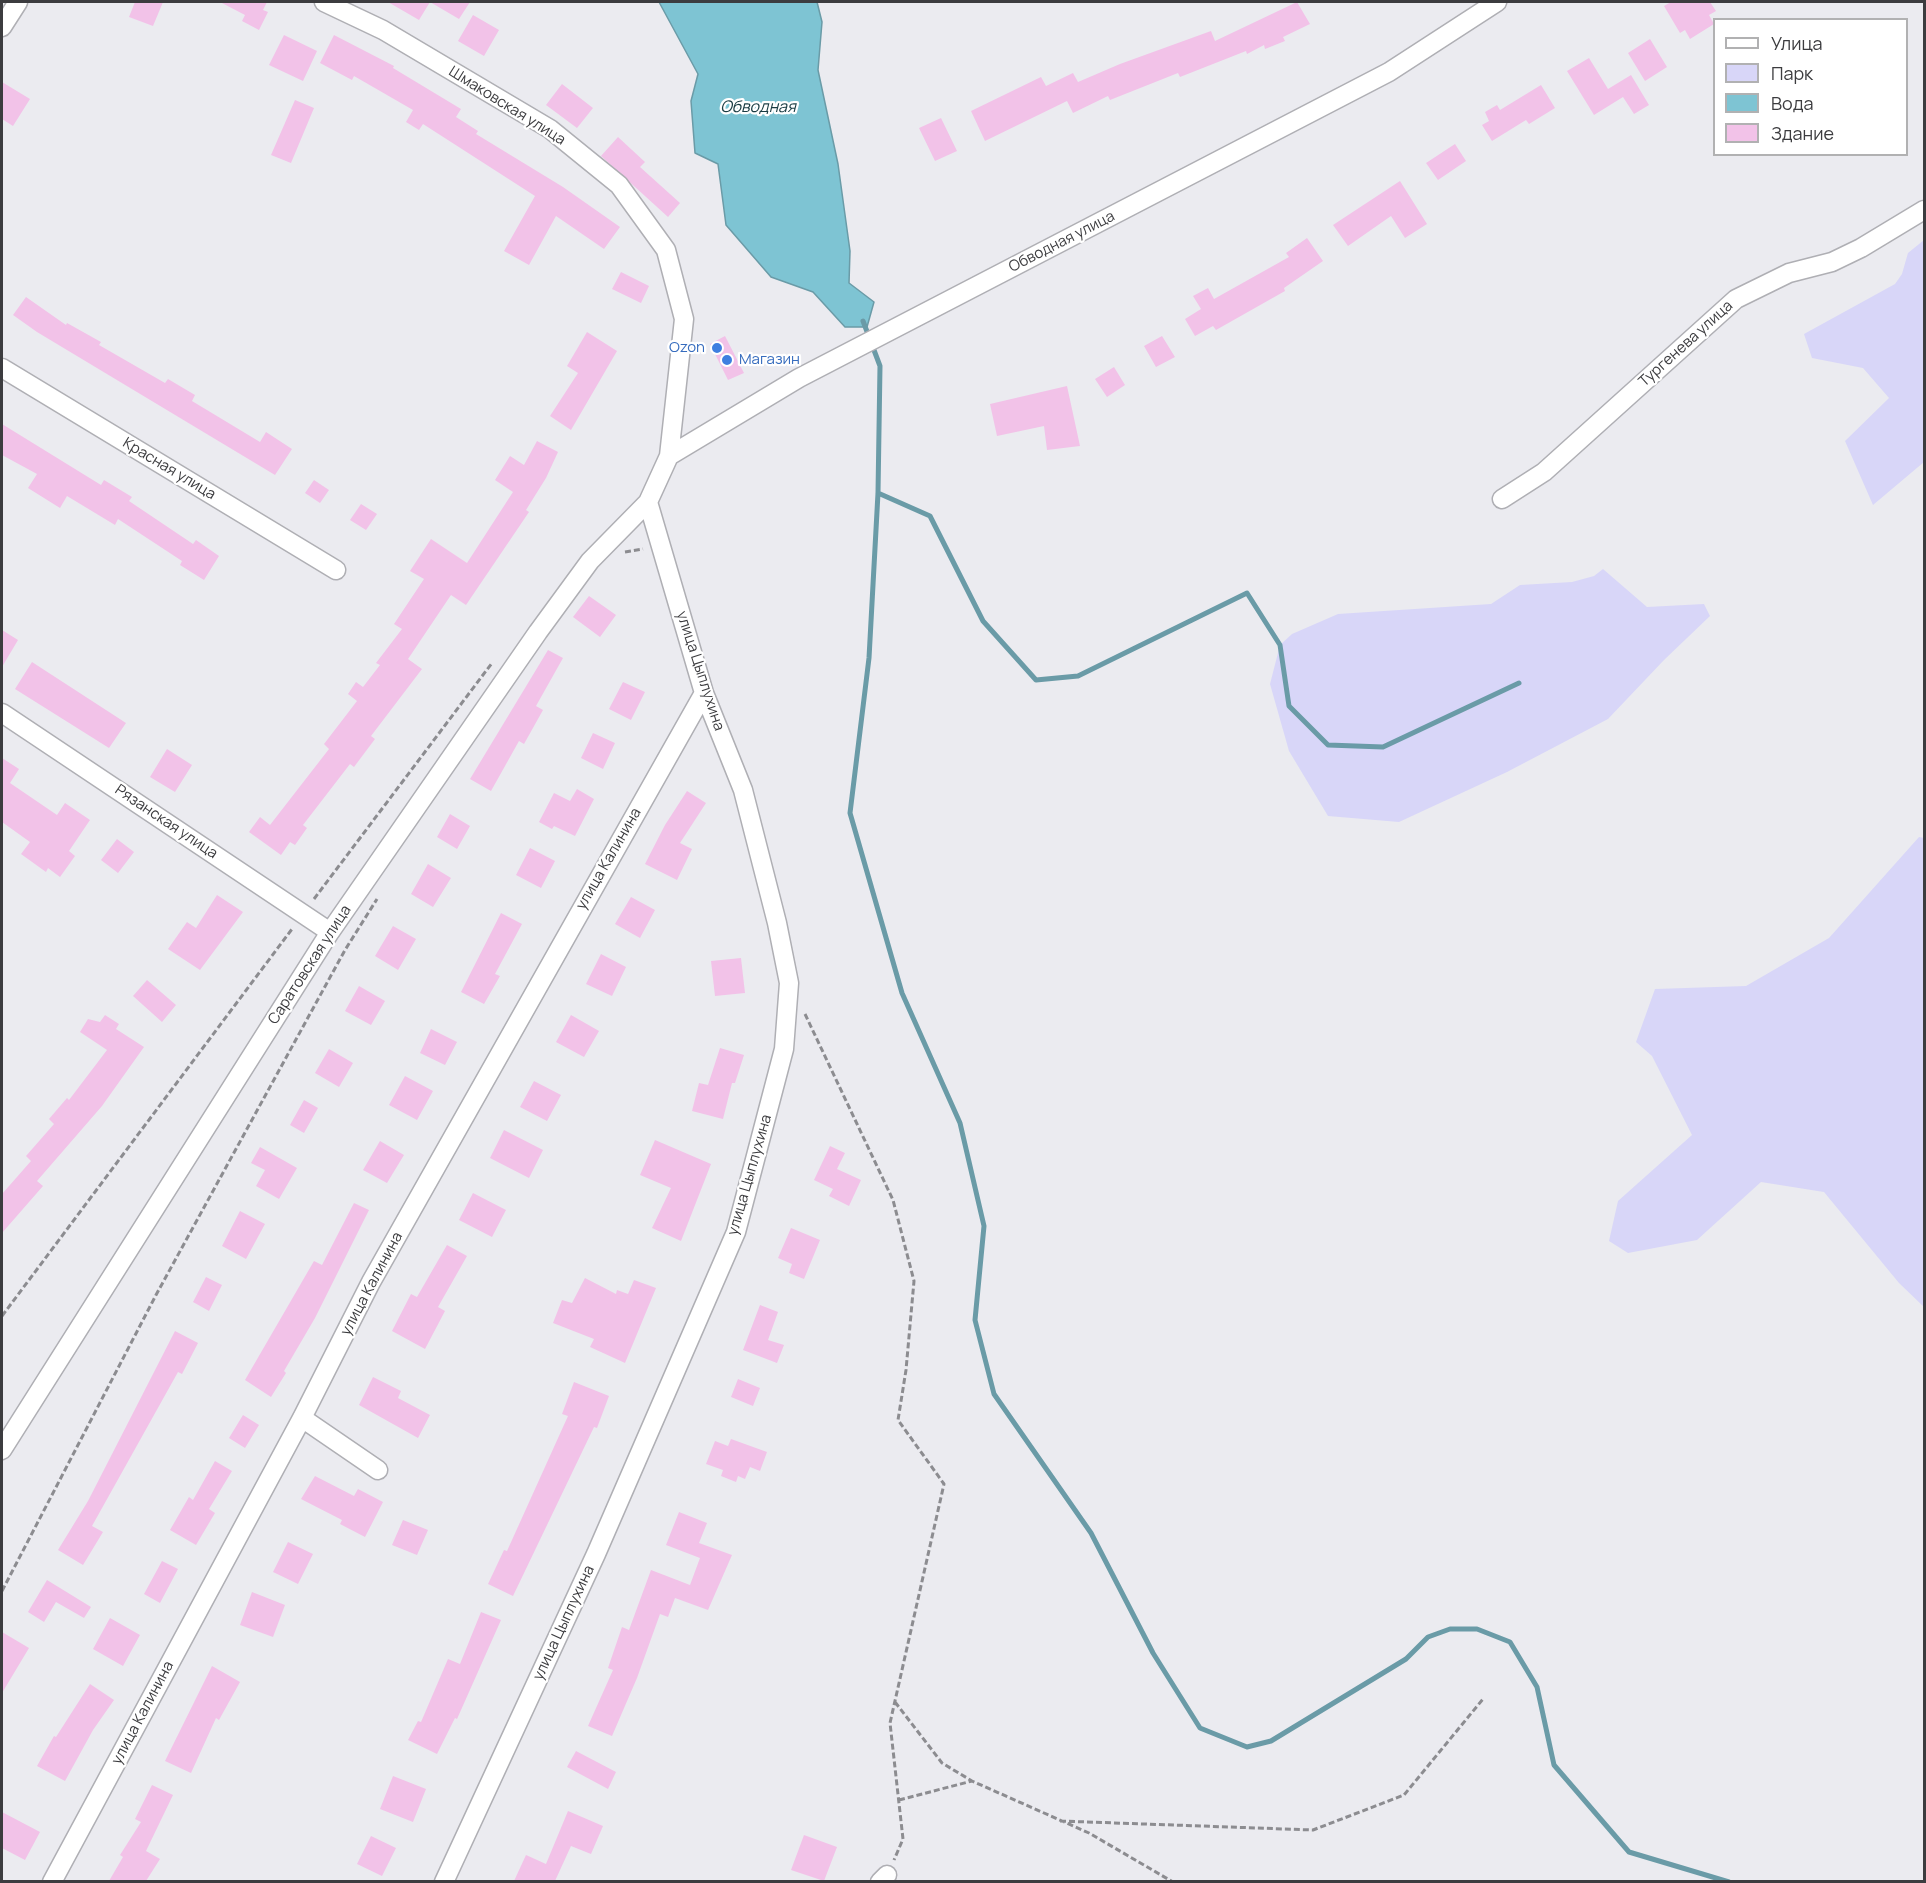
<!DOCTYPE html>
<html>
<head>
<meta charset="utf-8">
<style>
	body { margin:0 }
	#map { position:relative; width:1926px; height:1883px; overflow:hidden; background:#ebebf0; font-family:Manrope,sans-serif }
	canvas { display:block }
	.frame { position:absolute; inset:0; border:3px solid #3c3c3f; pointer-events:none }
	.legend { position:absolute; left:1713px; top:18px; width:195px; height:138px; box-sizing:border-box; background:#fff; border:2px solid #b1b1b2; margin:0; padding:8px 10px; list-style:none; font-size:18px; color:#3c3c3f }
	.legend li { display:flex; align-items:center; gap:12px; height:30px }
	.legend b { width:30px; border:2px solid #b1b1b2 }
</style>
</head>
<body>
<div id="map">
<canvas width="1926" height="1883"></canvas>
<div class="frame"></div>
<ul class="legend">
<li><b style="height:8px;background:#fff"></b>Улица</li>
<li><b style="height:16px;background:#d8d6f8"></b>Парк</li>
<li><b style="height:16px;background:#7ec4d3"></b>Вода</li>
<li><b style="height:16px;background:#f2c2e8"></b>Здание</li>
</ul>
</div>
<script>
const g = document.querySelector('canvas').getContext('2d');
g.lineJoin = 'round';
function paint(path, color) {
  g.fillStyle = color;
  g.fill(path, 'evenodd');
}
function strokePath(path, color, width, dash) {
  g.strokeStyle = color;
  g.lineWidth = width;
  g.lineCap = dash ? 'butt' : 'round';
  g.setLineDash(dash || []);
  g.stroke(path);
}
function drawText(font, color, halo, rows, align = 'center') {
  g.font = font + ' Manrope,sans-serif';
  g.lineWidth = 4.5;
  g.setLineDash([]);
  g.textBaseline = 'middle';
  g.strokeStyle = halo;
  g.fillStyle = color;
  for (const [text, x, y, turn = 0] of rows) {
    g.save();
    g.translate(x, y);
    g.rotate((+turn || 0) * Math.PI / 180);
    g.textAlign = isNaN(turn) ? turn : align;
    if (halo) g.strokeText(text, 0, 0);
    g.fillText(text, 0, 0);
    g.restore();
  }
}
const green = new Path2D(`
	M1924 240V462L1873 505 1845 441 1889 398 1863 368 1812 358 1804 334 1895 284 1902 274 1908 253Z
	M1603 569 1647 607 1704 604 1710 616 1664 660 1608 719 1507 772 1399 822 1328 816 1289 751 1270 684 1280 645 1292 634 1338 614 1491 604 1520 585 1572 582 1594 576Z
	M1919 837 1924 838V1307L1899 1283 1824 1192 1761 1182 1697 1240 1628 1253 1609 1241 1618 1201 1692 1135 1652 1056 1636 1042 1655 989 1746 986 1829 938Z`);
const water = new Path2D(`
	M659 2H817L822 22 818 70 838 164 850 251 849 283 874 302 867 327H845L813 292 771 277 726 225 718 164 695 153 691 101 698 74Z`);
const stream = new Path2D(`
	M863 321 880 366 878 493 869 658 850 813 902 993 960 1123 984 1226 975 1320 994 1394 1091 1533 1153 1653 1200 1728 1247 1747 1271 1741 1406 1659 1428 1637 1450 1629H1477L1510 1642 1537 1687 1554 1765 1629 1852 1729 1882
	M878 493 930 516 983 621 1036 680 1078 676 1247 593 1280 645 1289 706 1328 745 1383 747 1519 683`);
const building = new Path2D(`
	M135 2H163L153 26 129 17Z
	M220 2H267L263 10 268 12 259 30 242 21 245 15Z
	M388 2H470L459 19 430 2 419 20Z
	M1297 2 1310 24 1283 37 1285 41 1265 49 1264 45 1247 54 1246 51 1180 77 1178 73 1110 100 1108 96 1073 113 1067 101 985 141 971 111 1041 77 1046 86 1073 73 1078 82 1120 64 1211 31 1215 41Z
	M1671 2H1710L1716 11 1709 15 1714 24 1690 39 1685 30 1680 33 1664 6Z
	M473 15 499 30 484 56 458 41Z
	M284 35 317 51 303 81 269 65Z
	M334 35 394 66 393 68 461 109 456 117 478 131 476 134 563 187 620 227 604 249 556 216 529 265 504 251 535 196 423 124 419 130 406 122 413 110 354 76 352 80 320 63Z
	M1650 39 1667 67 1645 81 1628 53Z
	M1589 58 1608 89 1631 75 1649 105 1634 114 1623 97 1594 115 1567 71Z
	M2 82 30 99 13 126 2 119Z
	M562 84 593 108 577 128 546 105Z
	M1541 85 1555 108 1529 124 1526 120 1492 141 1482 125 1489 121 1485 112 1497 105 1500 110Z
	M295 100 314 108 291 163 271 155Z
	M941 118 957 151 935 161 919 128Z
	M618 137 645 162 640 167 680 203 668 217 601 156Z
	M1455 144 1466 161 1438 180 1426 163Z
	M1400 181 1427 224 1405 238 1391 216 1348 246 1333 225Z
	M1307 238 1323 261 1284 288 1285 291 1216 330 1213 326 1195 336 1185 319 1201 309 1193 296 1208 288 1214 299 1289 257 1286 253Z
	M621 272 649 286 641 303 612 289Z
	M26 297 66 325 67 323 101 342 99 345 165 383 168 379 195 395 192 401 260 442 266 432 292 449 275 475 37 332 13 315Z
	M587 332 617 351 571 430 550 416 578 373 567 366Z
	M725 336 744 373 728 380 710 344Z
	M1162 336 1175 357 1156 367 1144 346Z
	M1114 367 1125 385 1107 397 1095 379Z
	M1067 386 1080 446 1047 450 1044 426 997 436 990 404Z
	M2 424 101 485 104 480 132 497 129 501 193 544 196 540 219 556 204 580 180 565 182 561 118 519 115 525 67 496 60 508 28 488 37 474 2 455Z
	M537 441 558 452 546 478 526 510 529 512 466 605 451 595 408 659 422 669 371 736 375 739 354 767 350 764 303 825 307 828 295 845 290 842 281 855 249 832 260 817 270 825 329 749 324 744 357 701 348 694 356 682 363 687 380 665 376 663 402 629 394 624 424 579 410 571 431 539 467 563 513 492 495 480 510 456 524 465Z
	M314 480 329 490 320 503 305 493Z
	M361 504 377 514 366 530 350 520Z
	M589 596 616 615 600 637 573 617Z
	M2 630 18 640 2 667Z
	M548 650 563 658 536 706 543 710 524 744 519 741 491 791 470 779Z
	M32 662 126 723 109 748 15 689Z
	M623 682 645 692 631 720 609 709Z
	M593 733 615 743 603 769 581 758Z
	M167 749 192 765 175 792 150 777Z
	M2 758 19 769 10 783 57 815 65 803 90 820 69 851 75 856 60 877 48 868 46 872 21 854 30 842 2 822Z
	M577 789 594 799 575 836 554 826 552 829 539 822 554 793 570 801Z
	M687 791 706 803 680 843 692 849 677 880 645 864 665 825Z
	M450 814 470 826 457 849 437 837Z
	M117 839 134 852 118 873 101 860Z
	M530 848 555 861 541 888 516 875Z
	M428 864 451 878 433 907 411 894Z
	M217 895 243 912 200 970 168 949 187 922 196 928Z
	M631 897 655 910 640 938 615 924Z
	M501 913 522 924 495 974 500 976 484 1004 461 992Z
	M393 926 416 939 398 970 375 956Z
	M601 954 626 967 612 996 586 984Z
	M741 958 745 993 715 996 711 961Z
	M147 980 176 1005 162 1022 133 996Z
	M359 986 385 1001 371 1025 345 1011Z
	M105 1015 119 1024 116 1029 144 1047 102 1106 37 1181 43 1186 2 1233V1194L31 1161 26 1156 54 1124 49 1119 67 1098 69 1100 107 1050 80 1032 88 1019 100 1022Z
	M571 1015 599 1031 584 1057 556 1042Z
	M431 1029 457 1042 445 1065 420 1053Z
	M720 1048 744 1055 735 1083H732L723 1119 692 1111 699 1083 708 1085Z
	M329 1049 353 1063 339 1087 315 1073Z
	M405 1076 433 1091 417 1120 389 1105Z
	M534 1081 561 1095 547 1121 520 1107Z
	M304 1100 318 1108 304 1133 290 1125Z
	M504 1130 543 1150 529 1178 490 1158Z
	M655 1140 711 1164 681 1241 652 1228 671 1188 640 1175Z
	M380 1141 404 1155 387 1183 363 1170Z
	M830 1146 845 1153 837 1169 861 1180 849 1206 829 1196 833 1189 814 1180Z
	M260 1147 297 1168 279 1199 256 1186 265 1170 251 1163Z
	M473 1193 506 1210 492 1237 459 1220Z
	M354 1203 369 1210 315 1318 284 1371 286 1373 271 1397 245 1380 314 1261 322 1265Z
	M240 1211 265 1224 246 1259 222 1246Z
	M791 1228 820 1240 804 1279 789 1273 792 1264 778 1258Z
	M447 1245 467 1256 438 1307 445 1311 425 1349 392 1331 411 1294 417 1297Z
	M206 1277 222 1285 209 1311 193 1302Z
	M585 1278 616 1294 617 1290 628 1294 634 1280 656 1288 625 1363 590 1347 594 1339 553 1323 562 1300 572 1303Z
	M760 1305 778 1312 768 1340 784 1345 777 1363 743 1350Z
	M175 1331 198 1343 182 1374 178 1372 92 1526 103 1532 83 1565 58 1550 88 1501Z
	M373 1377 401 1391 398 1398 430 1415 418 1438 359 1405Z
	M738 1379 760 1388 753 1406 731 1397Z
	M574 1382 609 1396 597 1428 594 1427 513 1596 488 1584 504 1550 507 1551 568 1416 562 1414Z
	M243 1415 259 1425 245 1448 229 1438Z
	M731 1439 767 1452 760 1471 750 1467 745 1479 738 1476 736 1482 721 1476 723 1470 706 1464 715 1441 728 1446Z
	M215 1461 232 1471 209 1509 215 1513 196 1545 170 1530 189 1497 193 1500Z
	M315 1476 354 1496 358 1489 383 1502 365 1537 340 1524 342 1520 301 1499Z
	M679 1512 707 1523 699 1543 732 1555 708 1610 675 1598 668 1617 660 1614 637 1678 612 1736 588 1726 613 1670 608 1668 622 1627 629 1630 651 1570 690 1585 700 1558 666 1545Z
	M403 1520 428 1530 417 1555 392 1545Z
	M288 1542 313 1554 298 1584 273 1572Z
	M162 1561 178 1569 160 1603 144 1594Z
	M47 1580 91 1607 84 1618 56 1602 44 1622 28 1612Z
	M252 1592 285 1605 273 1637 240 1625Z
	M481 1612 501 1620 457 1719 455 1718 437 1754 408 1740 418 1721 421 1722 448 1659 460 1664Z
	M110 1618 140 1635 123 1666 93 1649Z
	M2 1632 29 1648 2 1693Z
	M212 1666 240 1682 219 1720 216 1718 191 1773 165 1761Z
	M90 1684 114 1700 93 1730 65 1781 37 1766 54 1736 56 1737Z
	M576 1751 616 1772 608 1789 567 1767Z
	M393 1776 426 1789 413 1822 380 1809Z
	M152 1785 173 1795 146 1851 160 1859 146 1881H109L123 1857 120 1855 141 1822 135 1819Z
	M568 1811 603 1826 591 1854 571 1846 555 1881H514L526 1855 546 1864Z
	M2 1812 40 1832 25 1860 2 1848Z
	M804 1835 837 1847 824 1881 791 1870Z
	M371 1836 396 1848 382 1876 357 1864Z`);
const path = new Path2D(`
	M625 552 643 549
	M314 899 492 663
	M805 1014 893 1200 914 1281 906 1370 898 1420 944 1484 890 1723 903 1839 894 1860
	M2 1316 292 929
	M2 1591 156 1295 345 950 377 899
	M895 1702 942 1763 972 1781
	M899 1800 972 1781 1089 1833 1173 1882
	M1060 1821 1313 1830 1404 1795 1483 1699`);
const minor = new Path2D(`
	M324 2 383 30 550 129 619 185 666 250 684 319 669 456
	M2 27 18 2
	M2 368 336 570
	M1502 499 1544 472 1736 299 1789 273 1832 262 1861 248 1924 210
	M2 713 330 932
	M302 1418 378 1470
	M2 1450 330 932 538 632 590 561 648 502 669 456 799 378 1389 72 1497 2
	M52 1882 302 1418 371 1282 704 693
	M444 1882 596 1554 736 1232 784 1049 789 983 777 923 743 790 704 693 648 502
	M880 1882 887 1875`);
const markers = [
	[717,348,6,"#3f7fe0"],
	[727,360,6,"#3f7fe0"]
];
const streetNames = [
	["Шмаковская улица",507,106,32],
	["Обводная улица",1062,242,-27],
	["Тургенева улица",1686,344,-42],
	["Красная улица",169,469,31],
	["улица Цыплухина",700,671,72],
	["Рязанская улица",166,822,34],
	["улица Калинина",609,859,-60],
	["Саратовская улица",310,965,-57],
	["улица Цыплухина",750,1175,-74],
	["улица Калинина",372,1284,-62],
	["улица Цыплухина",564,1623,-65],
	["улица Калинина",143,1713,-62]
];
const shopNames = [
	["Ozon",705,348],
	["Магазин",739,360,"left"]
];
const waterNames = [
	["Обводная",758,108]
];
paint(green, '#d8d6f8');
paint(water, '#7ec4d3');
strokePath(water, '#6a9ba7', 1.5);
strokePath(stream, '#6a9ba7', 5);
paint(building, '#f2c2e8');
strokePath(minor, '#afafb4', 21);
strokePath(path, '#8c8c90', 3, [6, 3]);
strokePath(minor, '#fff', 18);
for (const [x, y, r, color] of markers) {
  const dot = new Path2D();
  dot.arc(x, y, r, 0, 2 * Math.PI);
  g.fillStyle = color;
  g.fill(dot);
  strokePath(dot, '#fff', 2);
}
drawText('15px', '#3c3c3f', '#fff', streetNames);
drawText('15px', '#366cbe', '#fff', shopNames, 'right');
drawText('italic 16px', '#193b42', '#fff', waterNames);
</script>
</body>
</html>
